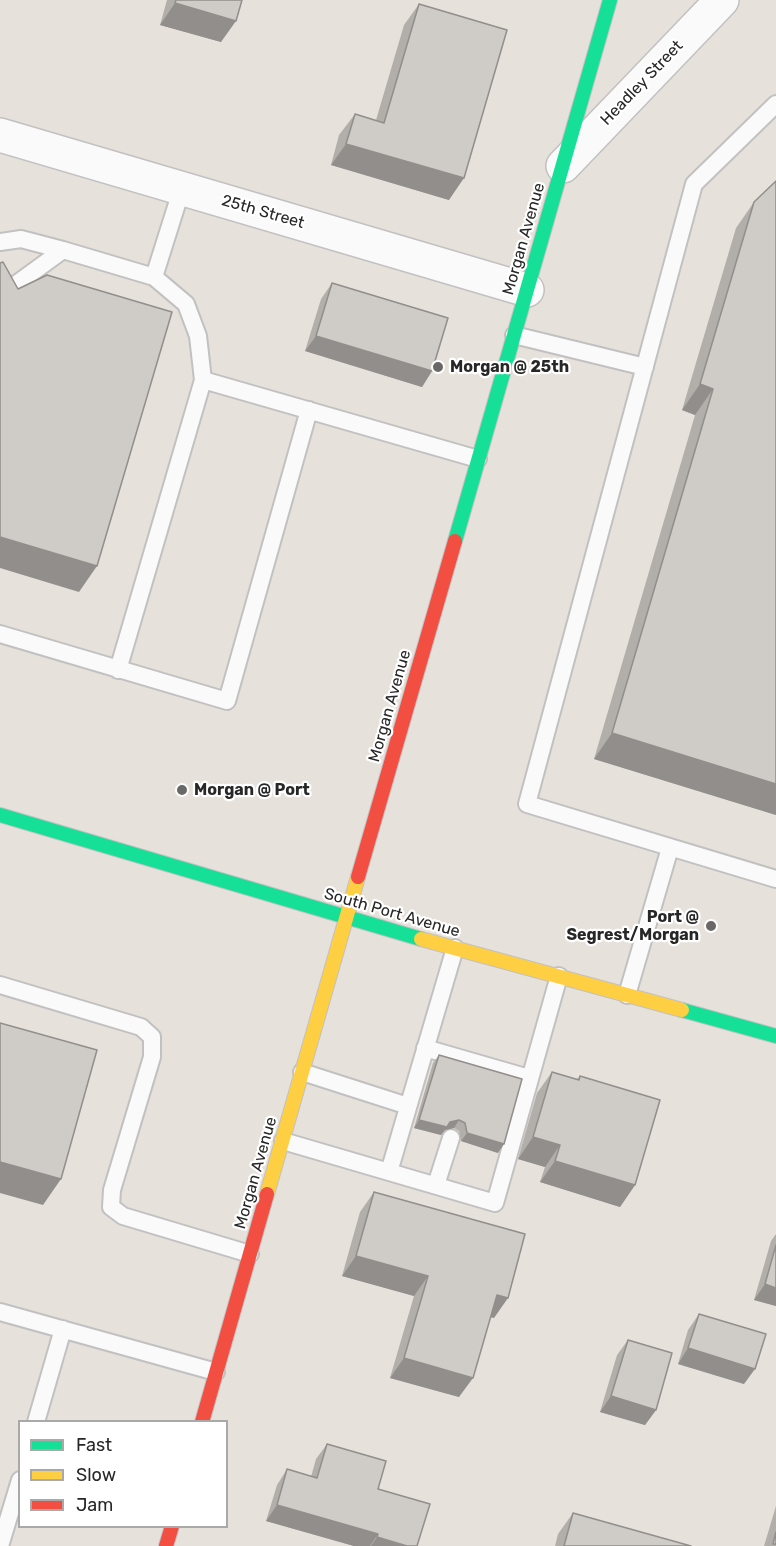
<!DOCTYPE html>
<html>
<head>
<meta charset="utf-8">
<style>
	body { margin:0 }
	#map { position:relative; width:776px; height:1546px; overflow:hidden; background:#e7e1db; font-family:Rubik,sans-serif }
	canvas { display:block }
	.legend { position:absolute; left:18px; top:1420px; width:210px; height:108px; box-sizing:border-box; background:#fff; border:2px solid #a9a9a9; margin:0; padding:8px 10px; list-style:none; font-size:18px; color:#272727 }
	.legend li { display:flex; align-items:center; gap:12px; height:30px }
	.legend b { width:30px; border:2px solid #a9a9a9 }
</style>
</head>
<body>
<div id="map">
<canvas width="776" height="1546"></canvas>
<ul class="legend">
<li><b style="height:8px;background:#16e098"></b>Fast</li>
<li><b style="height:8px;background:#ffcf43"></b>Slow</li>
<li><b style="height:8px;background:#f24e42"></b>Jam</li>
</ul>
</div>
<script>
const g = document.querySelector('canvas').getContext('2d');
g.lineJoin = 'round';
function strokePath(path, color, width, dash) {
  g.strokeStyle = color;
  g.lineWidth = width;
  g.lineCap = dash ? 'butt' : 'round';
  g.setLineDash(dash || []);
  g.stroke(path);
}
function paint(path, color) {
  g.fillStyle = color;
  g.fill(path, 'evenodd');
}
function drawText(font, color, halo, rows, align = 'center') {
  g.font = font + ' Rubik,sans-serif';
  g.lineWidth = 4.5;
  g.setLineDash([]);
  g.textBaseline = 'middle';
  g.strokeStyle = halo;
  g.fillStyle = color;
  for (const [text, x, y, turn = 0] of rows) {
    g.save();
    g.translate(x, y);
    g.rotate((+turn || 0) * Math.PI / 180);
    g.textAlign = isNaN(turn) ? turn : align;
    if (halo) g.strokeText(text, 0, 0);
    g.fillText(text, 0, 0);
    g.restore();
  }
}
const lane = new Path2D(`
	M776 104 694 184 527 804 776 879
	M0 242 21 239 63 250 154 277 186 304 198 336 203 380 478 459
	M154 277 182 188
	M0 296 63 250
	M514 335 645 367
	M0 634 227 701 309 410
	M118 670 203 380
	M0 985 141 1027 152 1037V1057L112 1190 111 1207 123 1216 250 1254
	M627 995 670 848
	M425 1048 529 1078
	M302 1072 408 1106
	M283 1141 495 1203 559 976
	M389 1172 455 948
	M436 1185 451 1138
	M0 1312 216 1372
	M36 1422 63 1329
	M0 1546 20 1480`);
const street = new Path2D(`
	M0 135 527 290
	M563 166 722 0`);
const fast = new Path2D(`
	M455 541 610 0
	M0 815 421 939
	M682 1010 776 1036`);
const slow = new Path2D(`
	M421 939 682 1010
	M267 1194 358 877`);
const jam = new Path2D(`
	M358 877 455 541
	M202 1422 267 1194
	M166 1546 172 1526`);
const wall = new Path2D(`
	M167 0H242L221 42 160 25Z
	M419 4 449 200 331 165 339 135 355 114 376 120 404 25Z
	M754 202 776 815 594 759 695 415 682 410 736 228Z
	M332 283 432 371 422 387 305 351 321 299Z
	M439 1055 498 1153 461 1141 459 1131 454 1128 445 1130 441 1135 414 1128 433 1063Z
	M552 1072 577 1079 580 1076 635 1185 620 1207 540 1182 545 1167 518 1159 537 1093Z
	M374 1192 494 1318 490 1317 459 1397 390 1378 414 1296 342 1276 360 1212Z
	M776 1234V1306L754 1300 771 1241Z
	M699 1314 744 1384 678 1364 688 1330Z
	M628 1340 656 1410 645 1425 600 1412 617 1355Z
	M327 1444 378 1489 417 1546H354L266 1521 277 1485 287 1469 311 1477 316 1459Z
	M776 1506V1546H764Z
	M573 1513 691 1546H555L558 1534Z`);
const shadedWall = new Path2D(`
	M175 3 236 21 221 42 160 25Z
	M346 144 464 178 449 200 331 165Z
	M316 336 432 371 422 387 305 351Z
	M700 384 713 389 695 415 682 410Z
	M0 537 97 566 79 592 0 568Z
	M612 733 776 784V815L594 759Z
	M419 1120 450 1122 459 1120 454 1128 445 1130 441 1135 414 1128Z
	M467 1133 504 1144 498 1153 461 1141Z
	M533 1137 560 1145 545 1167 518 1159Z
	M555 1161 635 1185 620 1207 540 1182Z
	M0 1162 61 1179 43 1205 0 1193Z
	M356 1256 428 1276 414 1296 342 1276Z
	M765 1284 776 1288V1306L754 1300Z
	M497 1295 508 1298 494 1318 483 1315Z
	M688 1348 755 1369 744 1384 678 1364Z
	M404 1358 473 1378 459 1397 390 1378Z
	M611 1396 656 1410 645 1425 600 1412Z
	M277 1505 378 1534 370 1546H354L266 1521Z
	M377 1537 407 1546H371Z`);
const building = new Path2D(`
	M176 0H242L236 21 175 3Z
	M419 4 507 30 464 178 346 144 355 114 384 123Z
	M776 181V784L612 733 713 389 700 384 754 202Z
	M3 262 18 289 47 275 172 312 97 566 0 537V263Z
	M332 283 448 318 432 371 316 336Z
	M0 1023 97 1050 61 1179 0 1162Z
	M439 1055 522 1079 504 1144 467 1133 465 1123 459 1120 450 1122 447 1127 419 1120Z
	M552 1072 579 1080 580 1076 660 1100 635 1185 555 1161 560 1145 533 1137Z
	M374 1192 525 1234 508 1298 497 1295 473 1378 404 1358 428 1276 356 1256Z
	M776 1245V1288L765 1284Z
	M699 1314 766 1334 755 1369 688 1348Z
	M628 1340 672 1353 656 1410 611 1396Z
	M327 1444 386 1461 378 1489 430 1504 417 1546H407L377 1537 378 1534 277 1505 287 1469 317 1478Z
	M573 1513 691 1546H564Z
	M776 1532V1544H773Z`);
const markers = [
	[438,367,6,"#6a6866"],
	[182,790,6,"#6a6866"],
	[711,926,6,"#6a6866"]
];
const streetNames = [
	["Headley Street",642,83,-46],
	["25th Street",263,212,16],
	["Morgan Avenue",524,239,-74],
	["Morgan Avenue",390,706,-74],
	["South Port Avenue",392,913,16],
	["Morgan Avenue",256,1173,-74]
];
const poiNames = [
	["Morgan @ 25th",450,367],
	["Morgan @ Port",194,790],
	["Port @",699,917,"right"],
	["Segrest/Morgan",699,935,"right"]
];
strokePath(lane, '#c2c1c2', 20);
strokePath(street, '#c2c1c2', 36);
strokePath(fast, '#c2c1c2', 16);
strokePath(slow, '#c2c1c2', 16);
strokePath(jam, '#c2c1c2', 16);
strokePath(lane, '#fbfafa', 16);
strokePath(street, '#fbfafa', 33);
strokePath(fast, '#16e098', 14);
strokePath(slow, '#ffcf43', 14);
strokePath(jam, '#f24e42', 14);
paint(wall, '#b2afaa');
paint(shadedWall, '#918e8b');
paint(building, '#cfcbc6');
strokePath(building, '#918e8b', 1.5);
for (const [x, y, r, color] of markers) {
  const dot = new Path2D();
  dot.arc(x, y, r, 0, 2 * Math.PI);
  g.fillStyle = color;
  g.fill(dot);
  strokePath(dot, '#fff', 2);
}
drawText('16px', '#272727', '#fff', streetNames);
drawText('bold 16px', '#272727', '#fff', poiNames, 'left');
</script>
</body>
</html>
